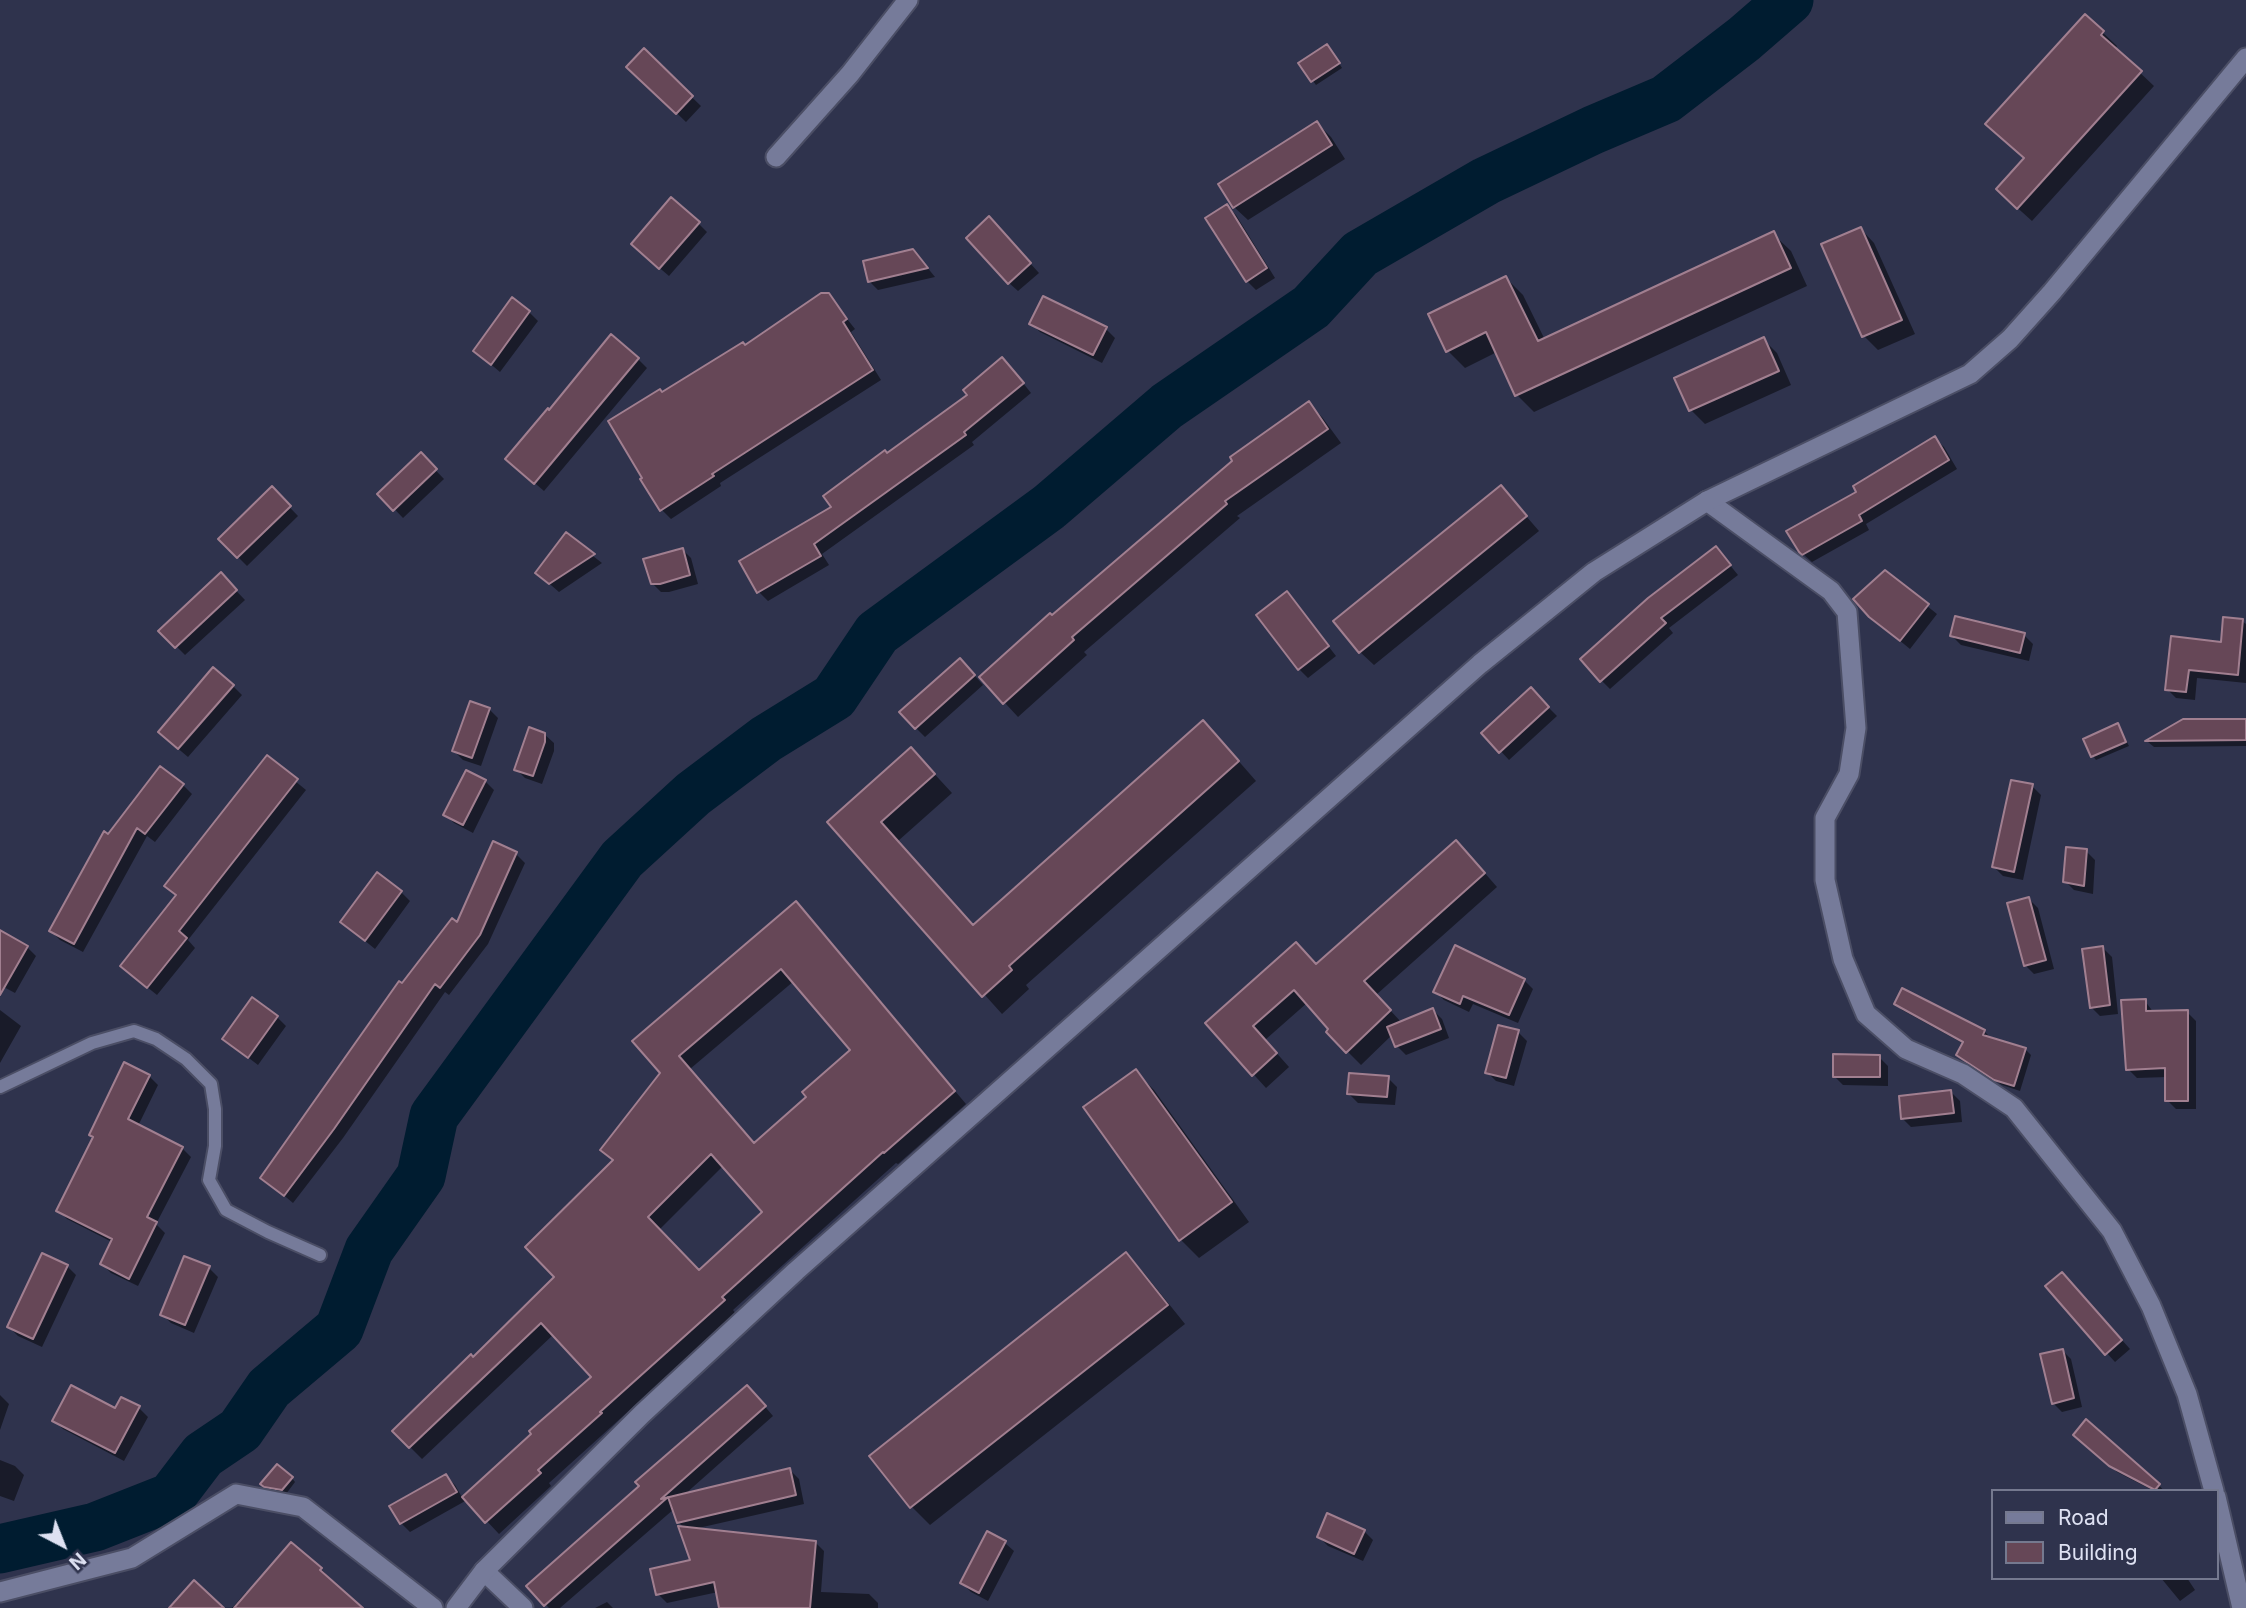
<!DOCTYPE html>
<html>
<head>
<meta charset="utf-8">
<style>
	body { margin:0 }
	#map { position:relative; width:2246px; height:1608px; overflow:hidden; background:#2f334d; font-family:Inter,sans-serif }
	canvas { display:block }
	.legend { position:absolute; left:1991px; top:1489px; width:228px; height:91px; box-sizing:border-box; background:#2f334d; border:2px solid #75798f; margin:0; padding:9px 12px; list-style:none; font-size:21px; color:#dee1f2 }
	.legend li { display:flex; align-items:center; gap:14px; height:35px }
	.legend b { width:35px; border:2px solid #75798f }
	.north { position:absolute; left:28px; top:1510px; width:70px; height:70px; -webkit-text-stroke:5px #2f334d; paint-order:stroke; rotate:138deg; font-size:19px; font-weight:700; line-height:28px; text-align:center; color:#dee1f2 }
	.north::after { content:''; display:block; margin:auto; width:24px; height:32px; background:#dee1f2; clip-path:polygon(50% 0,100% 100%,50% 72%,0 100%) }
</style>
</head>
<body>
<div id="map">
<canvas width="2246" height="1608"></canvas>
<ul class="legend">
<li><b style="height:9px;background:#767b9a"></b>Road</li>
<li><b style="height:19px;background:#664757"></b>Building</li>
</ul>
<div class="north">N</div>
</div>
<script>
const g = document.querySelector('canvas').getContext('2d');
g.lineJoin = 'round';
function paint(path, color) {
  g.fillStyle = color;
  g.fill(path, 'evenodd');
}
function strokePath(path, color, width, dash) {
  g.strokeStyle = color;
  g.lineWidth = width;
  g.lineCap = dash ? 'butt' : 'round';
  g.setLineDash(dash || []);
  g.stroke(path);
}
const shadow = new Path2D(`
	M2085 16 2117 46 2115 49 2154 86 2032 221 2012 203 2025 159Z
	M1331 50 1342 68 1316 85 1300 64Z
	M644 51 701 106 686 122 629 67Z
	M1317 123 1331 137 1345 159 1248 220 1234 207Z
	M1227 206 1236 215 1275 278 1256 290 1247 281Z
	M698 223 707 232 669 276 642 253Z
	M998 228 1039 273 1018 291 1009 283Z
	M1861 229 1874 243 1915 334 1878 350 1864 336Z
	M1773 234 1791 251 1807 286 1534 412 1517 395 1497 352 1465 368 1448 351 1506 278 1523 295 1545 340Z
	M922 261 935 277 878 290 869 281Z
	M828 295 855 329 851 332 881 380 720 483 721 486 671 519 662 510V394L746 347Z
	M529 312 538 321 500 372 475 351Z
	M1031 323 1106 329 1115 338 1102 363 1040 332Z
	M1763 339 1777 353 1791 385 1705 424 1691 410Z
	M638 359 647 368 544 491 516 467Z
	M1011 368 1031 393 972 442 974 445 822 554 829 565 768 601 759 592 741 562 834 508 887 455Z
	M1308 403 1322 417 1341 443 1237 516 1240 518 1084 652 1087 655 1018 717 981 677Z
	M1935 439 1944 447 1957 469 1866 524 1869 530 1812 562 1803 554 1858 492Z
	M421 455 444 479 403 518 380 494Z
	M1501 487 1539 531 1374 665 1360 652Z
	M272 489 298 516 247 566 220 539Z
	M566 535 602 563 559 592 537 573Z
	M1716 548 1738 575 1669 628 1673 633 1610 689 1601 680Z
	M682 549 691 558 698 584 669 592H661L652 583Z
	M1885 572 1937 614 1910 649 1870 616Z
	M221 575 245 600 185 655 161 631Z
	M1287 593 1336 656 1308 678 1299 669Z
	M2242 621 2246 624V683L2197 678 2195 700 2176 698 2167 689 2172 638 2222 644Z
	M2024 635 2033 644 2029 661 1961 645 1952 636Z
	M969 669 983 685 925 737 916 728Z
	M233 686 242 695 188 757 169 741Z
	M1531 690 1557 716 1509 760 1484 733Z
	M489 709 498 718 481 766 463 760 454 751Z
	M2246 720V746L2154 747 2148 742 2184 721Z
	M2118 725 2129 746 2096 760 2093 756Z
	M544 734 554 743V751L542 784 525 778 516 769Z
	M1221 741 1256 781 1026 985 1029 989 1002 1014 829 822 929 768 952 793 898 841 974 926Z
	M267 758 306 790 188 940 195 948 157 995 132 975 177 896Z
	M467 772 485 781 494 790 473 833 454 823 445 814Z
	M183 785 192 794 155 842 147 836 83 952 60 940 51 931 108 836Z
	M2032 786 2041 795 2023 880 2003 876 1994 867Z
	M2086 851 2095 860 2093 894 2074 890 2065 881Z
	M516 854 525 863 488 944 449 995 445 992 343 1138 293 1203 262 1177 402 986 458 925Z
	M1469 855 1497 887 1376 995 1402 1023 1433 1010 1442 1019 1449 1038 1406 1055 1397 1046 1392 1035 1361 1065 1328 1032 1331 1029 1307 1003 1265 1040 1289 1067 1266 1088 1207 1023 1317 966Z
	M401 892 410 901 375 949 342 922Z
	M2029 899 2038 908 2054 969 2034 974 2025 965Z
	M808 916 966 1104 898 1164 896 1163 733 1310 736 1314 549 1483 551 1486 499 1534 467 1500 410 1532 401 1523 446 1476 455 1485 463 1499 593 1377 554 1334 422 1459 394 1431 473 1359 556 1277 614 1162 602 1150 662 1073ZM794 981 853 1050 809 1097 755 1145 690 1069ZM724 1165 764 1213 699 1272 659 1230Z
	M0 944 27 947 36 956 15 993 0 985Z
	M2103 948 2112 957 2118 1014 2100 1016 2091 1007Z
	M1524 980 1533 989 1518 1023 1473 1004 1469 1012 1444 1000 1435 991Z
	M2145 1001 2154 1013 2187 1012 2196 1021V1109H2176L2167 1100V1077L2137 1078 2128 1069Z
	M1896 1004 1984 1031 1990 1037 2025 1049 2031 1055 2020 1091 2002 1085 1964 1061 1958 1055 1964 1044 1902 1010Z
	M0 1010 21 1026 0 1063Z
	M277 1017 286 1026 258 1065 224 1039Z
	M1518 1032 1527 1041 1514 1086 1496 1081 1487 1072Z
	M1879 1057 1888 1066V1086L1843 1085 1834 1076Z
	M1135 1071 1154 1090 1249 1222 1199 1258 1180 1239Z
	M149 1076 158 1085 138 1126 182 1148 191 1157 156 1224 165 1233 138 1286 111 1273 102 1264 112 1242 67 1219 58 1210Z
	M1388 1078 1397 1087 1395 1105 1358 1103 1349 1094Z
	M1951 1092 1960 1101 1962 1122 1911 1127 1902 1118Z
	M1126 1254 1144 1273 1185 1324 930 1525 912 1507 871 1456Z
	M67 1266 76 1275 42 1347 18 1336 9 1327Z
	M209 1268 218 1277 194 1333 171 1323 162 1314Z
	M2071 1283 2130 1349 2115 1362 2047 1287Z
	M2062 1350 2071 1359 2082 1407 2062 1412 2053 1403Z
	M0 1395 9 1404 0 1430Z
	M756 1396 773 1416 684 1495 790 1470 799 1479 804 1504 694 1529 815 1542 824 1551 821 1592 869 1594 878 1603V1608H721L718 1592 667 1603 658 1594 692 1561 686 1529 678 1522 674 1509 560 1608H549L528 1586Z
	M139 1408 148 1417 124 1461 63 1429 54 1421Z
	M2082 1441 2159 1485 2164 1491H2154L2117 1472Z
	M0 1460 15 1466 24 1475 14 1501 0 1496Z
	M292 1478 295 1482 286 1494 270 1490 263 1484Z
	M1364 1531 1373 1540 1363 1561 1328 1546 1319 1537Z
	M1005 1543 1014 1551 988 1601 971 1592 962 1583Z
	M291 1544 321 1569 360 1608H232L246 1592 248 1594Z
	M2161 1578H2187L2195 1590 2180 1601Z
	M607 1602 613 1608H595Z`);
const river = new Path2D(`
	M0 1549 95 1527 171 1497 203 1455 240 1430 269 1388 339 1329 369 1250 421 1176 434 1116 622 859 693 794 766 739 834 697 877 633 1049 507 1167 406 1311 307 1360 254 1486 181 1593 130 1666 99 1744 39 1789 0`);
const building = new Path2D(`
	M2085 14 2104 31 2101 35 2142 71 2017 209 1996 189 2024 158 1985 124Z
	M1327 44 1340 63 1311 82 1298 63Z
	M644 48 693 96 676 114 626 67Z
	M1317 121 1332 145 1233 208 1218 184Z
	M671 197 700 222 659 269 631 244Z
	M1227 204 1267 268 1246 282 1205 218Z
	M989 216 1031 263 1008 284 966 238Z
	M1861 227 1902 320 1862 337 1821 244Z
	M1774 231 1791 268 1515 396 1486 332 1446 352 1428 314 1506 276 1538 341Z
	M913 249 928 268 868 282 863 261Z
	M821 293H829L847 319 843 322 873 370 712 474 714 476 660 511 640 479 642 478 608 421 660 389 662 392 743 342 745 345Z
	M1043 296 1107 327 1093 355 1029 324Z
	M512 297 530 311 491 365 473 351Z
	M611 334 639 358 534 484 505 459 548 408 549 410Z
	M1764 337 1779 371 1689 411 1674 378Z
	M1002 357 1024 383 964 432 966 435 814 544 821 556 757 593 739 561 831 507 823 496 885 450 887 453 967 395 963 390Z
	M1309 401 1328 429 1225 501 1227 504 1072 637 1074 640 1003 704 979 677 1050 613 1052 615 1232 461 1230 457Z
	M1935 436 1949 460 1859 515 1862 521 1802 555 1799 552 1786 531 1856 492 1853 486Z
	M421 452 437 469 393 511 377 494Z
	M1501 485 1527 516 1359 653 1333 621Z
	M272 486 291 506 237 558 218 539Z
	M566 532 595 554 549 584 535 573Z
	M1716 546 1731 565 1661 618 1666 623 1600 682 1580 659 1648 598Z
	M683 548 690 575 660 584H651L643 559Z
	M1885 570 1929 604 1900 641 1869 617 1853 599Z
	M221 572 237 590 175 648 158 631Z
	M1287 591 1329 646 1298 670 1256 615Z
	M1955 616 2025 633 2020 653 1950 636Z
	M2223 617 2243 619 2238 675 2189 670 2186 692 2165 690 2171 636 2221 642Z
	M960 658 975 675 915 729 899 712Z
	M213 667 234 685 178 749 158 732Z
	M1531 687 1549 707 1499 753 1481 733Z
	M470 701 490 708 472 758 452 751Z
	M2183 719H2246V740L2145 741Z
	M1203 720 1239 761 1009 966 1012 970 982 997 827 822 911 747 935 774 881 822 973 925Z
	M2118 723 2126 742 2091 757 2083 739Z
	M529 727 545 733V742L533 776 514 770Z
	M267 755 298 779 179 931 187 938 147 988 120 966 176 895 164 886Z
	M160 766 184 784 145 834 137 828 74 944 49 931 104 831 108 834Z
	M466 770 486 780 463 825 443 815Z
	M2011 780 2033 784 2014 872 1992 867Z
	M1456 840 1485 873 1364 981 1391 1010 1346 1053 1326 1032 1328 1029 1294 990 1253 1026 1277 1053 1252 1076 1205 1023 1296 942 1316 964Z
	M493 841 517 852 480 935 440 988 435 984 334 1129 284 1196 260 1178 399 981 402 983 452 918 457 922Z
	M2066 847 2087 849 2084 886 2063 882Z
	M377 872 402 891 365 941 340 922Z
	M2029 897 2046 960 2024 966 2007 903Z
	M796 901 955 1091 884 1153 883 1152 722 1297 725 1300 600 1412 602 1413 538 1470 541 1473 485 1523 462 1497 531 1434 529 1431 591 1377 541 1323 409 1448 392 1431 471 1354 473 1357 554 1277 525 1247 613 1160 600 1150 660 1073 632 1041ZM781 969 850 1050 802 1092 806 1097 754 1143 679 1056ZM711 1154 762 1212 699 1270 648 1217Z
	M0 930 28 946 0 995Z
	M1455 945 1525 979 1509 1015 1463 996 1460 1004 1433 992Z
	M2103 946 2110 1005 2090 1008 2082 949Z
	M1902 988 1985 1030 1983 1035 2026 1048 2014 1086 1994 1080 1956 1055 1963 1042 1894 1004Z
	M252 997 278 1016 248 1058 222 1039Z
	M2146 999V1011L2188 1010V1101H2165V1068L2126 1070 2121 1000Z
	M1433 1008 1441 1029 1395 1047 1387 1027Z
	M1498 1025 1519 1030 1506 1078 1485 1073Z
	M1833 1054 1880 1055V1077H1833Z
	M124 1062 150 1075 128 1119 183 1147 147 1217 157 1222 129 1279 100 1264 112 1239 56 1211 93 1137 89 1135Z
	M1136 1069 1232 1202 1179 1241 1083 1107Z
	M1349 1073 1389 1076 1387 1097 1347 1094Z
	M1951 1090 1954 1113 1901 1119 1899 1096Z
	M1126 1252 1168 1305 910 1508 869 1456Z
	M42 1253 68 1265 33 1339 7 1327Z
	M184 1256 210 1266 185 1325 160 1315Z
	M2062 1272 2122 1340 2105 1355 2045 1286Z
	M2063 1349 2074 1398 2052 1404 2040 1354Z
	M71 1385 115 1408 121 1397 140 1406 115 1453 52 1421Z
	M747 1385 766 1406 661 1499 790 1468 796 1495 677 1523 668 1497 544 1606 526 1586 639 1486 635 1482Z
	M2086 1419 2160 1484 2155 1490 2109 1466 2073 1435Z
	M277 1464 293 1477 282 1490 264 1487 260 1484Z
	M446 1474 457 1492 400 1524 389 1506Z
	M1327 1513 1365 1530 1354 1554 1317 1537Z
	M678 1526 816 1541 810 1608H719L714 1582 656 1595 650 1569 690 1560Z
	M987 1531 1006 1541 979 1593 960 1583Z
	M291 1542 322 1568 320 1570 363 1608H234Z
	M194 1580 224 1608H169Z`);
const service = new Path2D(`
	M0 1087 92 1043 134 1031 156 1039 186 1059 211 1084 215 1109V1146L209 1180 226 1210 268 1232 320 1255`);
const minor = new Path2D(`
	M776 157 850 74 908 0
	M1707 501 1831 591 1847 612 1856 728 1849 774 1825 818V880L1843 959 1866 1014 1906 1049 1963 1074 2014 1108 2112 1231 2151 1306 2187 1394 2214 1491
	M2216 1497 2242 1608
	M484 1571 523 1608
	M0 1592 132 1558 236 1494 303 1507 433 1608`);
const tertiary = new Path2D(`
	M456 1608 484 1571 642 1414 796 1271 1480 664 1594 572 1707 501 1970 374 2010 339 2052 292 2246 58`);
paint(shadow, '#0007');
strokePath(river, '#001c30', 49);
paint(building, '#664757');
strokePath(building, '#a17f90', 2);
strokePath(service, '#4b4e65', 16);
strokePath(minor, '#4b4e65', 23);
strokePath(tertiary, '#4b4e65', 23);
strokePath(service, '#767b9a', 12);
strokePath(minor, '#767b9a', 19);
strokePath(tertiary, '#767b9a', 19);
</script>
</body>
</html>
